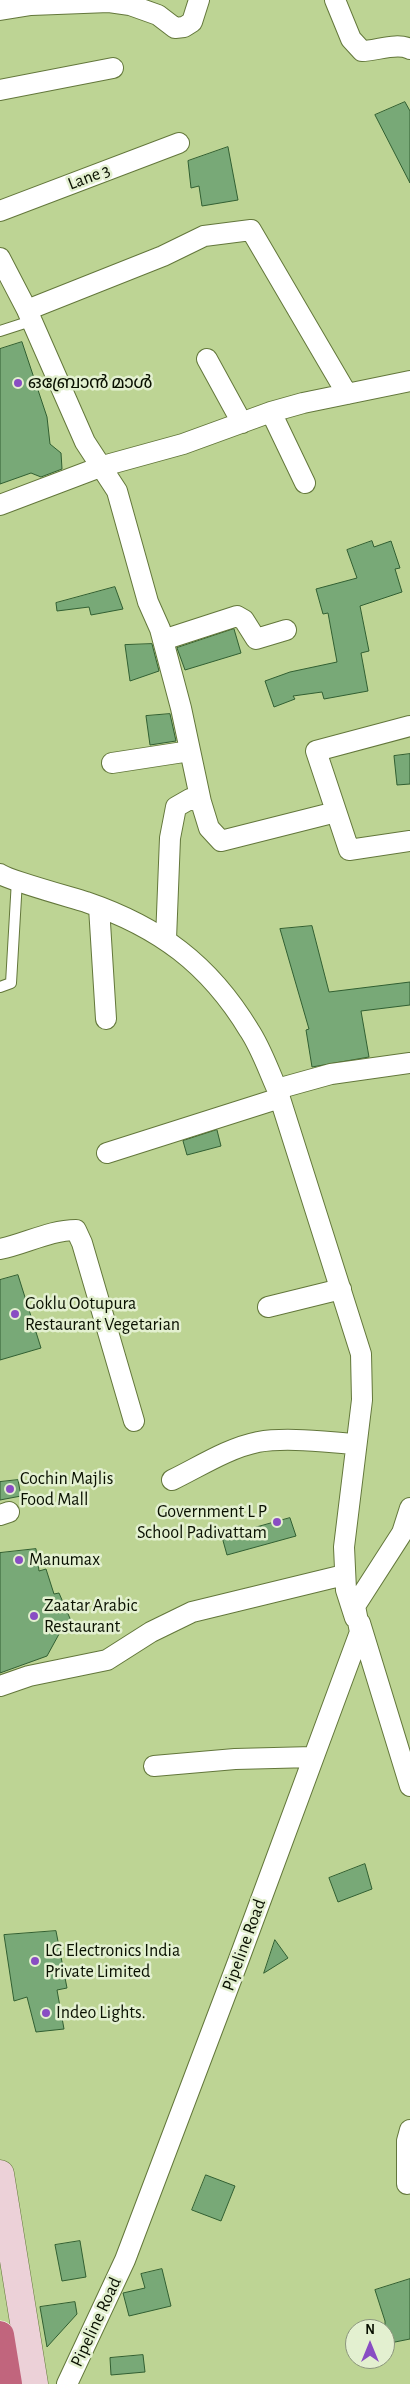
<!DOCTYPE html>
<html>
<head>
<meta charset="utf-8">
<style>
	body { margin:0 }
	#map { position:relative; width:410px; height:2384px; overflow:hidden; background:#bdd494; font-family:"Alegreya Sans",sans-serif }
	canvas { display:block }
	.north { position:absolute; left:345px; top:2319px; width:50px; height:50px; box-sizing:border-box; background:#e3f0d0; border:1px solid #8c967d; border-radius:50%; rotate:0deg; font-size:14px; font-weight:700; line-height:20px; text-align:center; color:#091000 }
	.north::after { content:''; display:block; margin:auto; width:18px; height:22px; background:#894dc3; clip-path:polygon(50% 0,100% 100%,50% 72%,0 100%) }
</style>
</head>
<body>
<div id="map">
<canvas width="410" height="2384"></canvas>
<div class="north">N</div>
</div>
<script>
const g = document.querySelector('canvas').getContext('2d');
g.lineJoin = 'round';
function paint(path, color) {
  g.fillStyle = color;
  g.fill(path, 'evenodd');
}
function strokePath(path, color, width, dash) {
  g.strokeStyle = color;
  g.lineWidth = width;
  g.lineCap = dash ? 'butt' : 'round';
  g.setLineDash(dash || []);
  g.stroke(path);
}
function drawText(font, color, halo, rows, align = 'center') {
  g.font = font + ' "Alegreya Sans","Noto Sans Malayalam",sans-serif';
  g.lineWidth = 5;
  g.setLineDash([]);
  g.textBaseline = 'middle';
  g.strokeStyle = halo;
  g.fillStyle = color;
  for (const [text, x, y, turn = 0] of rows) {
    g.save();
    g.translate(x, y);
    g.rotate((+turn || 0) * Math.PI / 180);
    g.textAlign = isNaN(turn) ? turn : align;
    if (halo) g.strokeText(text, 0, 0);
    g.fillText(text, 0, 0);
    g.restore();
  }
}
const building = new Path2D(`
	M405 102 410 111V183L375 115Z
	M228 147 238 200 202 206 199 186 191 188 188 161Z
	M22 342 47 417 50 444 61 453 62 469 41 477 31 473 0 484V349Z
	M372 541 374 547 391 541 400 568 395 569 402 592 360 606 369 651 361 653 368 691 324 699 322 692 293 696 295 699 274 707 265 681 290 672 337 662 328 613 323 614 316 589 357 578 347 550Z
	M115 587 123 609 91 615 89 607 57 611 56 603Z
	M234 629 241 653 185 670 177 648Z
	M152 644 159 671 130 681 125 645Z
	M170 714 176 741 150 745 146 716Z
	M410 754V784L397 785 394 756Z
	M312 926 329 992 410 982V1005L361 1011 369 1057 312 1067 306 1030 309 1029 280 929Z
	M217 1130 221 1146 187 1155 183 1141Z
	M18 1275 41 1348 0 1360V1280Z
	M18 1480 21 1496 0 1500V1482Z
	M290 1518 296 1536 227 1555 222 1537Z
	M36 1549 39 1571 46 1569 54 1594 59 1593 72 1623 64 1625 47 1656 0 1673V1553Z
	M365 1864 372 1889 338 1902 329 1878Z
	M56 1931 67 1988 57 1990 64 2029 36 2032 27 1997 14 2001 4 1935Z
	M275 1940 288 1958 264 1973Z
	M206 2175 235 2186 221 2221 192 2210Z
	M80 2241 86 2277 62 2281 55 2245Z
	M162 2269 171 2306 129 2316 123 2293 145 2288 141 2274Z
	M410 2279V2339L385 2344V2321L375 2290Z
	M75 2302 77 2314 47 2347 40 2307Z
	M143 2355 145 2372 111 2375 110 2358Z`);
const lane = new Path2D(`
	M0 331 31 321
	M0 987 11 983 17 880`);
const street = new Path2D(`
	M335 0 351 39 362 51C376 51 397 42 410 49
	M0 10 31 5 109 2 130 5 158 15 175 28 184 27 192 22 199 0
	M0 90 113 68
	M0 211 179 143
	M0 258 27 310 85 442 117 491 148 602 160 629 181 708 201 802 190 799 176 807 170 838 166 939
	M27 310 163 256 204 236 251 230 347 394
	M207 359 242 423
	M271 412 305 483
	M0 505 103 466 183 444 271 412 303 403 410 381
	M163 640 237 616 244 620 256 639 286 630
	M410 726 316 751 349 850 410 841
	M112 763 190 751
	M201 802 209 828 221 841 336 812
	M0 874C8 880 70 897 86 902 159 927 209 964 249 1030 261 1048 268 1069 277 1089L361 1354 362 1400 344 1547 346 1590 355 1618
	M99 907 106 1019
	M277 1089 331 1074 410 1063
	M107 1153 280 1098
	M0 1249C25 1244 50 1230 76 1230L82 1243 134 1421
	M268 1307 341 1289
	M172 1480C199 1467 228 1448 258 1442 287 1437 325 1442 355 1444
	M0 1515 9 1512
	M360 1623 410 1786
	M0 1686 29 1676 107 1660 151 1632 192 1612 344 1575
	M154 1766 235 1759 313 1757
	M407 2184V2141L410 2130
	M67 2384 125 2260 239 1959 360 1632 355 1606 402 1533 410 1508`);
const secondary = new Path2D(`
	M0 2174 34 2384`);
const highway = new Path2D(`
	M0 2335 8 2384`);
const markers = [
	[18,383,5,"#894dc3"],
	[15,1314,5,"#894dc3"],
	[10,1489,5,"#894dc3"],
	[277,1522,5,"#894dc3"],
	[19,1560,5,"#894dc3"],
	[34,1616,5,"#894dc3"],
	[35,1961,5,"#894dc3"],
	[46,2013,5,"#894dc3"]
];
const streetNames = [
	["Lane 3",89,177,-21],
	["Pipeline Road",244,1945,-70],
	["Pipeline Road",96,2322,-65]
];
const poiNames = [
	["ഒബ്രോൻ മാൾ",28,383],
	["Goklu Ootupura",25,1304],
	["Restaurant Vegetarian",25,1325],
	["Cochin Majlis",20,1479],
	["Food Mall",20,1500],
	["Government L P",267,1512,"right"],
	["School Padivattam",267,1533,"right"],
	["Manumax",29,1560],
	["Zaatar Arabic",44,1606],
	["Restaurant",44,1627],
	["LG Electronics India",45,1951],
	["Private Limited",45,1972],
	["Indeo Lights.",56,2013]
];
paint(building, '#78a977');
strokePath(building, '#315f32', 1);
strokePath(lane, '#63773b', 12);
strokePath(street, '#63773b', 22);
strokePath(secondary, '#63773b', 29);
strokePath(highway, '#fff', 29);
strokePath(lane, '#fff', 10);
strokePath(street, '#fff', 20);
strokePath(secondary, '#ecd1d8', 28);
strokePath(highway, '#c1657d', 28);
for (const [x, y, r, color] of markers) {
  const dot = new Path2D();
  dot.arc(x, y, r, 0, 2 * Math.PI);
  g.fillStyle = color;
  g.fill(dot);
  strokePath(dot, '#e3f0d0', 2);
}
drawText('18px', '#091000', '#e3f0d0', streetNames);
drawText('18px', '#091000', '#e3f0d0', poiNames, 'left');
</script>
</body>
</html>
